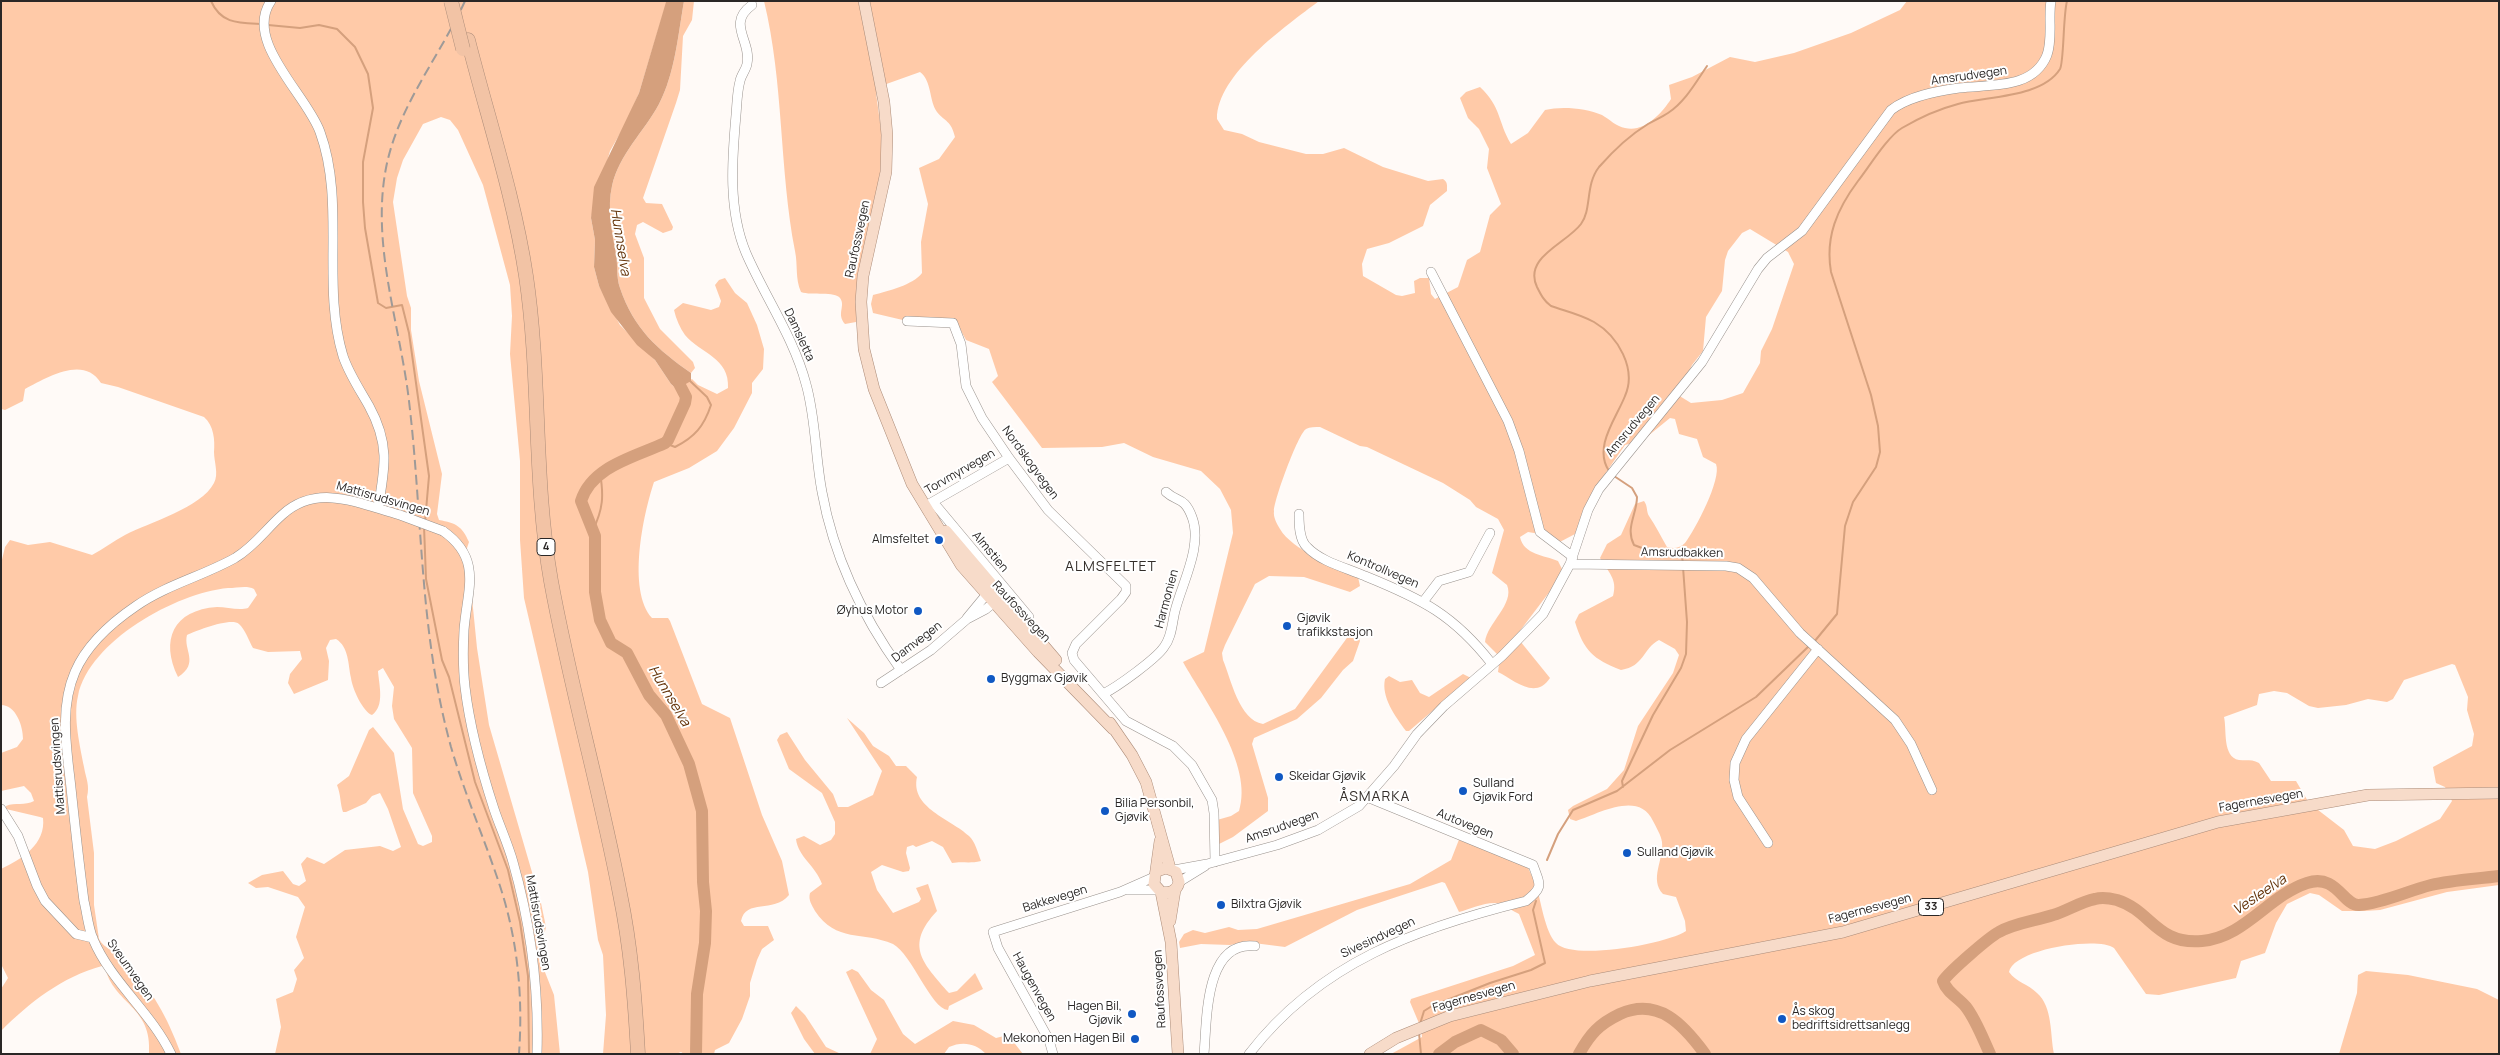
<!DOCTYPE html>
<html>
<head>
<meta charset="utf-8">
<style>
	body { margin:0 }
	#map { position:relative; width:2500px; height:1055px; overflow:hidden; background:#fffaf7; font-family:Manrope,sans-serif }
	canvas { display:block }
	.frame { position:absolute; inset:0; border:2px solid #2a2726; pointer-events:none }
</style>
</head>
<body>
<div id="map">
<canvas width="2500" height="1055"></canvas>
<div class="frame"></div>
</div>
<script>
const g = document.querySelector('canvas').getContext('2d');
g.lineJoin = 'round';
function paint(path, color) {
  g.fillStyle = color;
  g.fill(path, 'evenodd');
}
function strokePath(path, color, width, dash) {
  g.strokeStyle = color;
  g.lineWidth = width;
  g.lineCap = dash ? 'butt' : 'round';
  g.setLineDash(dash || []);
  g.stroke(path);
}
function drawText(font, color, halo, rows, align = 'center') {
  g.font = font + ' Manrope,sans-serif';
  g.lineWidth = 4;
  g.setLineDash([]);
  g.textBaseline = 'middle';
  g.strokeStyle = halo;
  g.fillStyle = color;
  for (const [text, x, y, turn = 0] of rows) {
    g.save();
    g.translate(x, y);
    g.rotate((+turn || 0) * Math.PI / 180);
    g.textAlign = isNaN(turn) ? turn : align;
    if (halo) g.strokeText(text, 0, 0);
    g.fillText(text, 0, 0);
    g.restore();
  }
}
const green = new Path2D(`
	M1 1H667L639 93 626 123 610 151 591 218 595 240 594 267 599 286 620 325 655 360 671 384 677 389 692 379 698 385 717 394 728 388C730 358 700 353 685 335 680 328 676 319 674 310L683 303 711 310 719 307 721 301 715 285 719 280 725 278 735 293 747 303 757 325 764 349 763 369 752 383V393L734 428 717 451 689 468 654 482C643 515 627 590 652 618H668L670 621 702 704 730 718 762 815 782 861 789 895C773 914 746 898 741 921L744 926H768L774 940 762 949 757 960 750 983V996L742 1019 729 1043 715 1050 714 1054H684L681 1052 676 1054H603L606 1015 603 955 598 940 588 872 524 598 520 540V461L510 354 512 316 510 285 483 185 458 130 450 120 441 117 423 124 403 160 397 178 393 202 407 296 411 308V330L419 381 442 474 437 514 439 520C456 523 462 526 469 542L467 548 477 648 489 725 541 903 546 927 539 957 554 995 560 1054H275L281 1027 276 999 293 992 297 979 294 970 304 958 296 937 305 907 298 897 268 887 256 888 248 883 262 875 283 871 293 884 299 886 306 881 301 864 307 857 324 864 345 850 380 846 393 851 401 847 388 809 380 793 372 796 366 803 346 812H343C340 803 341 795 337 785L349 776 369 730 373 727 394 753 403 809 418 844 423 846 432 842V836L413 793 412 748 394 719 392 706 394 687 383 668 378 671C379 685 385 706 372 715 363 712 352 688 351 678 348 664 349 647 336 639L330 640 326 648 329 661 328 680 294 694 288 683 290 674 302 659 300 651 268 652 253 648C249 641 245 629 239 624 231 617 196 631 187 635 183 650 200 663 178 677 160 640 173 610 217 607 227 607 239 611 248 608L257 595 254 589C247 585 237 588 228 588 176 593 89 641 78 696 73 717 80 746 84 767 86 779 90 785 87 797L94 853V905L99 939C104 949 118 952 126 961 154 994 166 1014 181 1054H149C153 1006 113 1004 105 967L102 966C62 977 30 1002 1 1031V989L8 978 1 964V869C22 859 46 844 43 818L40 817 6 809V806C15 802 25 806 34 801L31 793 24 786 1 791V753L17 747 23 739C23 726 16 705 1 705V564L5 547 10 540 28 545 50 542 92 555C103 549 114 541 125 535 150 522 201 508 214 483 219 474 214 462 214 452 215 440 214 426 204 417L118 387 101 383C84 355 47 377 25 389L23 401 5 410 1 409Z
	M684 1H694L692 20 683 36 680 90 676 103 643 198 646 203 662 204 673 227 672 230 663 233 643 222 637 225 635 234 644 258V298L660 329 693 362 695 368 691 373C657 349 634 329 620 288 616 277 618 265 616 254 612 232 607 208 612 186 619 154 644 132 659 104 675 73 678 35 684 1Z
	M764 1H1319C1286 26 1217 74 1217 119L1224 130 1242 134 1259 142 1306 154H1323L1344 148 1383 167 1428 181 1443 179C1448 182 1447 186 1447 191L1430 205 1423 226 1389 243 1367 249 1362 264 1363 276 1396 295 1402 296 1415 293 1414 281 1420 278H1429L1431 294 1435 299 1458 287 1467 260 1480 252 1490 215 1501 204 1487 168 1489 149 1479 129 1468 118 1460 98 1466 92 1480 87C1502 108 1497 120 1511 144L1528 133 1545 110C1561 106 1586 108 1602 115 1609 119 1617 127 1625 128 1644 133 1662 113 1671 99L1669 85 1692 77 1730 57 1755 62 1794 53 1851 33 1900 10 1907 1H2499V885L2447 892 2380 910 2364 911H2342L2319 895 2310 893 2287 904 2276 923 2265 953 2241 961 2236 978 2159 995 2146 994 2114 948C2098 936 2013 949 2009 972 2016 982 2028 984 2037 993 2053 1007 2050 1035 2054 1054H1391L1422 1037 1421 1028 1410 1002 1411 999 1513 966 1535 955 1519 914C1513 911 1505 906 1501 904 1489 900 1471 909 1459 912L1445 883 1442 882 1357 910 1285 947 1246 942 1230 945 1201 944 1180 948 1179 942 1184 934 1193 930 1205 933 1229 927 1238 930 1257 929 1410 884 1451 860 1460 837 1525 861C1528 869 1533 877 1536 885 1541 901 1545 932 1556 943 1572 961 1667 944 1686 931L1685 921 1676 897 1663 894C1649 879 1664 860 1662 842 1661 835 1656 827 1653 821 1639 790 1598 814 1576 821L1570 819 1568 810 1573 806 1607 789 1624 770 1638 726 1673 673 1679 655 1675 649 1659 640C1642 649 1645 666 1621 670 1593 659 1584 651 1575 622L1579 614 1613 596C1618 579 1608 572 1600 558L1607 544 1621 535 1635 504 1644 501C1648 506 1646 511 1649 516 1656 526 1661 537 1667 547 1674 549 1680 548 1685 543 1695 530 1722 479 1716 464L1703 457 1697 439 1679 434 1675 419 1670 418 1643 440 1625 445 1596 487 1575 534 1556 544 1540 534 1528 532 1520 537C1524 555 1544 555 1558 561L1562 569 1560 578 1516 636 1550 678C1535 701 1513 679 1498 672L1500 657 1485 642C1487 623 1515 604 1507 585L1492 573 1504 530 1498 519 1476 507 1470 500 1443 483 1367 447 1360 446 1320 427C1315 427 1310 427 1306 429 1298 434 1274 500 1274 511 1273 517 1277 524 1280 529 1292 550 1336 567 1358 577L1360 586 1350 592 1304 577 1269 576 1255 584 1225 645 1222 653 1223 660C1231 679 1239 720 1263 724L1295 709 1352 631H1357L1360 641 1353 661 1343 670 1321 698 1297 719 1254 738 1252 744 1268 798V811L1233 837 1213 847 1217 820 1231 816 1239 811C1254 765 1204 700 1183 662L1204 652 1233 533 1231 510 1220 489 1201 471 1153 457 1124 443 1102 447 1042 448 992 382 998 376 989 349 966 340 960 329 955 324 907 321 873 313 871 304 873 295C888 291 913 285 922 273L921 242 928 204 919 168 939 159 955 137C951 120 945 122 937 112 929 101 932 81 920 72L878 87 876 93 882 137V163L857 300 856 322 845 324C836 314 846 306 840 298 835 291 812 296 801 292 795 279 798 265 795 251 779 168 784 83 764 1ZM1750 229 1788 252 1794 264 1772 329 1761 351 1760 363 1743 393 1722 400 1691 403 1678 395 1692 365 1703 351 1706 317 1722 291 1725 260 1728 251 1742 233ZM2452 664 2455 665 2468 697 2467 710 2474 734 2472 746 2433 767 2436 783 2445 787 2452 801 2440 819 2396 841 2375 849 2353 846 2344 830 2309 803 2296 781H2271L2259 763C2252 759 2246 761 2239 760 2222 757 2227 729 2224 717L2257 705 2259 694 2274 691 2287 693 2309 706 2318 708 2346 705 2368 699 2387 702 2393 699 2404 680Z
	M1463 674 1471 678 1409 731H1406C1395 716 1381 697 1385 679L1389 676 1400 682 1412 680 1420 693 1429 697Z
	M847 718 864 733 873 746 889 756 896 766H906L917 777C910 808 951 819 969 836 975 841 978 853 981 861 968 864 963 861 952 863L943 847 932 841 916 847 913 845 907 847 906 853 910 868 909 871 903 872 882 865 871 872 877 890 893 913 919 902 921 899 916 888 928 884 937 911C904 946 923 963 949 993L957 991 975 973 983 989 949 1006 948 1010C931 1009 912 954 893 944 863 931 836 943 815 911 812 905 808 900 810 893L822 884C816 866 798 857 796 839L804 836 820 845 831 840 835 834V822L822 793 789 769 777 740 780 735 787 732 805 760 833 794 838 807H848L873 795 882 771Z
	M852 969 858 972 871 990 884 1000 903 1034 915 1044 953 1021 974 1025 996 1038 1008 1035 1023 1054H986C976 1043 962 1041 949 1047L944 1054H870L877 1039 846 972Z
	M2366 971 2408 975 2477 989 2499 1000V1054H2339L2357 993 2358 975Z
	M796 1006 805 1015 826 1047 841 1054H815L804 1039 791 1013Z`);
const water = new Path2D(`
	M684 1C678 35 675 73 659 104 644 132 619 154 612 186 607 208 612 232 616 254 618 265 616 277 620 288 634 329 657 349 691 373V381L677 389 671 384 655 360 637 345 611 312 599 286 594 267 595 240 591 218 594 187 639 93 666 2Z`);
const stream = new Path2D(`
	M211 1C221 24 239 23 261 24
	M268 25 300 28 319 25 337 29 355 47 368 74 373 108 363 162V202L365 228 378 303 386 308 402 305 409 333 429 476 425 522
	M665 443 675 447C695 437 704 426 711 405L707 397 689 380
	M1609 471C1593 447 1616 419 1625 396 1637 369 1618 336 1594 322 1580 314 1565 311 1551 306 1544 301 1541 295 1537 287 1523 257 1566 244 1581 224 1592 209 1585 185 1599 167 1613 151 1630 135 1648 124 1655 120 1662 117 1668 113 1685 102 1696 82 1707 66
	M1614 476 1632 488 1637 497C1637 514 1625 528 1634 545L1642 548 1681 552 1683 563
	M424 526 426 579 442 660 449 677 475 782 508 870 520 922 528 976 529 1054
	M593 530C603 509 604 496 600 473
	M1814 642 1837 614 1845 526 1853 502 1876 467 1880 452 1878 426 1871 395 1831 272C1825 237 1837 209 1858 181 1869 167 1888 136 1902 128 1919 118 1939 109 1958 104 1986 96 2042 98 2060 69 2064 62 2063 16 2067 1
	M1623 787 1622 781 1653 715 1681 668 1686 654 1687 622 1683 567
	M1547 860 1558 834 1573 810 1617 791 1670 750 1756 697 1810 645
	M1420 1024 1424 1011 1432 1006 1490 983 1531 970 1545 963 1533 910 1536 901
	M1419 1033 1421 1054`);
const river = new Path2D(`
	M674 374 686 397 685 403 668 440 665 443C635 457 592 466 581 501L595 536V592L600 620 611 643 627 653 649 695 666 715 689 764 702 811 703 882 706 911 705 943 697 994 696 1054
	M1439 1054 1455 1042 1481 1030 1501 1040 1513 1054
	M1579 1054C1590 1034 1599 1024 1620 1014 1658 997 1683 1024 1705 1054
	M1990 1054C1983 1039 1976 1020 1966 1007 1959 998 1947 993 1943 981 1949 972 1989 937 1999 932 2015 923 2035 921 2053 915 2067 911 2080 902 2095 899 2102 897 2109 898 2117 900 2152 911 2156 945 2202 941 2245 937 2268 896 2307 883 2337 873 2343 906 2359 905 2384 903 2407 891 2431 885 2453 880 2476 879 2499 876`);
const minor = new Path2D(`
	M271 1C243 41 307 95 320 132 346 203 321 284 343 356 349 374 360 390 369 406 390 444 385 468 378 508
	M752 5C726 24 752 41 747 64 746 70 741 75 740 81 737 92 737 104 736 115 732 160 728 210 746 253 765 297 794 338 806 384 816 419 815 456 822 492 834 558 862 616 901 670
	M1431 272 1508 421 1519 451 1540 532 1573 557
	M907 321 953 323 961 344 966 386 982 418 1009 458 1048 510 1126 586V592L1121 599 1076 644 1072 653 1074 660 1126 721 1173 746 1192 765 1212 800 1214 813 1215 862
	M933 502 1029 617
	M929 504 1009 458
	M1299 514C1299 524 1299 540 1307 547 1321 562 1347 568 1365 576 1422 599 1454 615 1492 664
	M443 531C483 559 467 590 464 630 463 649 463 669 465 687 470 729 481 769 494 809 500 827 508 844 513 862 531 925 539 989 537 1054
	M1570 564 1726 566 1738 568 1753 578 1800 633 1895 720 1911 744 1932 790
	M1423 602 1439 581 1469 572 1490 533
	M967 618 991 589
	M881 683 931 650 967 619 986 609 998 599
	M1103 694C1117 687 1156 659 1164 647 1172 637 1172 623 1175 611 1182 583 1203 546 1192 517 1184 496 1178 503 1166 492
	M1 809 18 836 37 886 45 901 76 934 93 938
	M1768 843 1738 797 1734 780 1735 763 1746 739 1818 649
	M1174 870 1207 864 1277 845 1318 830 1359 806 1394 766 1417 734 1444 706 1502 656 1543 614 1570 564 1588 510 1599 489 1702 362 1758 269 1767 258 1802 231 1891 110C1909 96 1937 91 1959 88 1990 84 2033 90 2047 55 2053 38 2048 18 2051 1
	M1179 882 1205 866
	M1128 890H1157
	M171 1054C151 1012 111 982 93 939 88 927 87 913 84 901 79 863 75 826 71 788 67 750 59 709 75 672 87 644 111 623 136 606 166 585 203 576 235 558 255 546 265 530 282 515 318 482 360 504 400 515
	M1053 1054 1049 1040 998 948 993 932 1120 892 1154 877
	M1204 1054C1207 1022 1204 940 1255 946
	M1249 1054C1320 962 1417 928 1526 901 1544 887 1540 885 1533 865L1367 797`);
const major = new Path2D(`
	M864 1 884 102 887 135 886 172 863 276 861 302 864 349 874 389 912 484 961 565 1038 652 1113 729
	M946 531 1056 660
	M1110 723 1132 755 1146 782 1170 868
	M1157 871 1166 868 1176 872 1179 882C1177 891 1170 894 1161 892L1154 884 1160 841
	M1161 892 1171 942 1178 1054
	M1170 921 1175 890
	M1370 1054 1396 1038 1450 1016 1590 981 1843 932 2218 822 2368 795 2499 793`);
const highway = new Path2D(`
	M468 40C488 119 514 196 526 276 541 377 533 480 551 581 570 686 600 789 620 894 631 947 635 1000 638 1054`);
const rail = new Path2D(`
	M465 1C439 58 398 106 386 168 371 246 400 324 409 401 423 519 419 631 451 747 465 795 485 840 500 886 518 941 523 997 519 1054`);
const minorBridge = new Path2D(`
	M400 515 443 531`);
const highwayBridge = new Path2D(`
	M451 1 463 49`);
const markers = [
	[939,540,5,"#1058c3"],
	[918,611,5,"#1058c3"],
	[1287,626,5,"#1058c3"],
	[991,679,5,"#1058c3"],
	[1279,777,5,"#1058c3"],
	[1463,791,5,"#1058c3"],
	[1105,811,5,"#1058c3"],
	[1627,853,5,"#1058c3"],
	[1221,905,5,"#1058c3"],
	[1132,1014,5,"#1058c3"],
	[1782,1019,5,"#1058c3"],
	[1135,1039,5,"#1058c3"]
];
const shields = [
	[546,547,18],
	[1931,907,25]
];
const shieldNames = [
	["4",546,547],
	["33",1931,907]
];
const streetNames = [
	["Amsrudvegen",1969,76,-8],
	["Raufossvegen",858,239,-78],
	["Damsletta",799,335,65],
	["Amsrudvegen",1633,426,-50],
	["Nordskogvegen",1030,463,54],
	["Torvmyrvegen",960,472,-30],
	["Mattisrudsvingen",383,499,16],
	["Almstien",990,552,50],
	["Amsrudbakken",1682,553,1],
	["Kontrollvegen",1383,570,23],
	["Harmonien",1167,599,-75],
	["Raufossvegen",1021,612,47],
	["Damvegen",917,642,-37],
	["Mattisrudsvingen",58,766,-94],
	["Fagernesvegen",2261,801,-10],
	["Autovegen",1465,824,22],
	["Amsrudvegen",1282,827,-19],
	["Bakkevegen",1055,899,-17],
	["Fagernesvegen",1870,909,-15],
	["Mattisrudsvingen",538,923,80],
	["Sivesindvegen",1378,938,-25],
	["Sveumvegen",130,970,55],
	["Haugenvegen",1034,987,61],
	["Raufossvegen",1160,989,-93],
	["Fagernesvegen",1474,997,-16]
];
const poiNames = [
	["Almsfeltet",929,540,"right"],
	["Øyhus Motor",908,611,"right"],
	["Gjøvik",1297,619],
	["trafikkstasjon",1297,633],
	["Byggmax Gjøvik",1001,679],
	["Skeidar Gjøvik",1289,777],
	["Sulland",1473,784],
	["Gjøvik Ford",1473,798],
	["Bilia Personbil,",1115,804],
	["Gjøvik",1115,818],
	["Sulland Gjøvik",1637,853],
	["Bilxtra Gjøvik",1231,905],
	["Hagen Bil,",1122,1007,"right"],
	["Gjøvik",1122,1021,"right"],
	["Ås skog",1792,1012],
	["bedriftsidrettsanlegg",1792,1026],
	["Mekonomen Hagen Bil",1125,1039,"right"]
];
const waterNames = [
	["Hunnselva",620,242,81],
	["Hunnselva",669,696,59],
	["Vesleelva",2260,895,-34]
];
const neighbourhoodNames = [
	["ALMSFELTET",1111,567],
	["ÅSMARKA",1375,797]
];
paint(green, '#ffcaa8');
paint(water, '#d5a07d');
strokePath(stream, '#d5a07d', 2);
strokePath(river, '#d5a07d', 12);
strokePath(minor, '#99928d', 10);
strokePath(major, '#ac8c79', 12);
strokePath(highway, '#ac8c79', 15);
strokePath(minor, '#fff', 9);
strokePath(major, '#f7dbc9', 11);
strokePath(highway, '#f2c3a5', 14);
strokePath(rail, '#9e9a98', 2, [10, 5]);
strokePath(minorBridge, '#99928d', 10, []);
strokePath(highwayBridge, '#ac8c79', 15, []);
strokePath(minorBridge, '#fff', 9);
strokePath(highwayBridge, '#f2c3a5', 14);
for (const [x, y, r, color] of markers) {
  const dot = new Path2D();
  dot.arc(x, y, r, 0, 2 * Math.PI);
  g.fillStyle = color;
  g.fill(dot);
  strokePath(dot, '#fff', 2);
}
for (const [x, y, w] of shields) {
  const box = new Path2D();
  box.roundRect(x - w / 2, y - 8.5, w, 17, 4);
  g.fillStyle = '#fff';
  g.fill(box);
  strokePath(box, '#2a2726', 1);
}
drawText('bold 11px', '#2a2726', null, shieldNames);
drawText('12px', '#2a2726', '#fff', streetNames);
drawText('12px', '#2a2726', '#fff', poiNames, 'left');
drawText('italic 14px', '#633208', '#fff', waterNames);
g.letterSpacing = '1px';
drawText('14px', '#332d29', '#fff', neighbourhoodNames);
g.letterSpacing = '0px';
</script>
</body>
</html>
